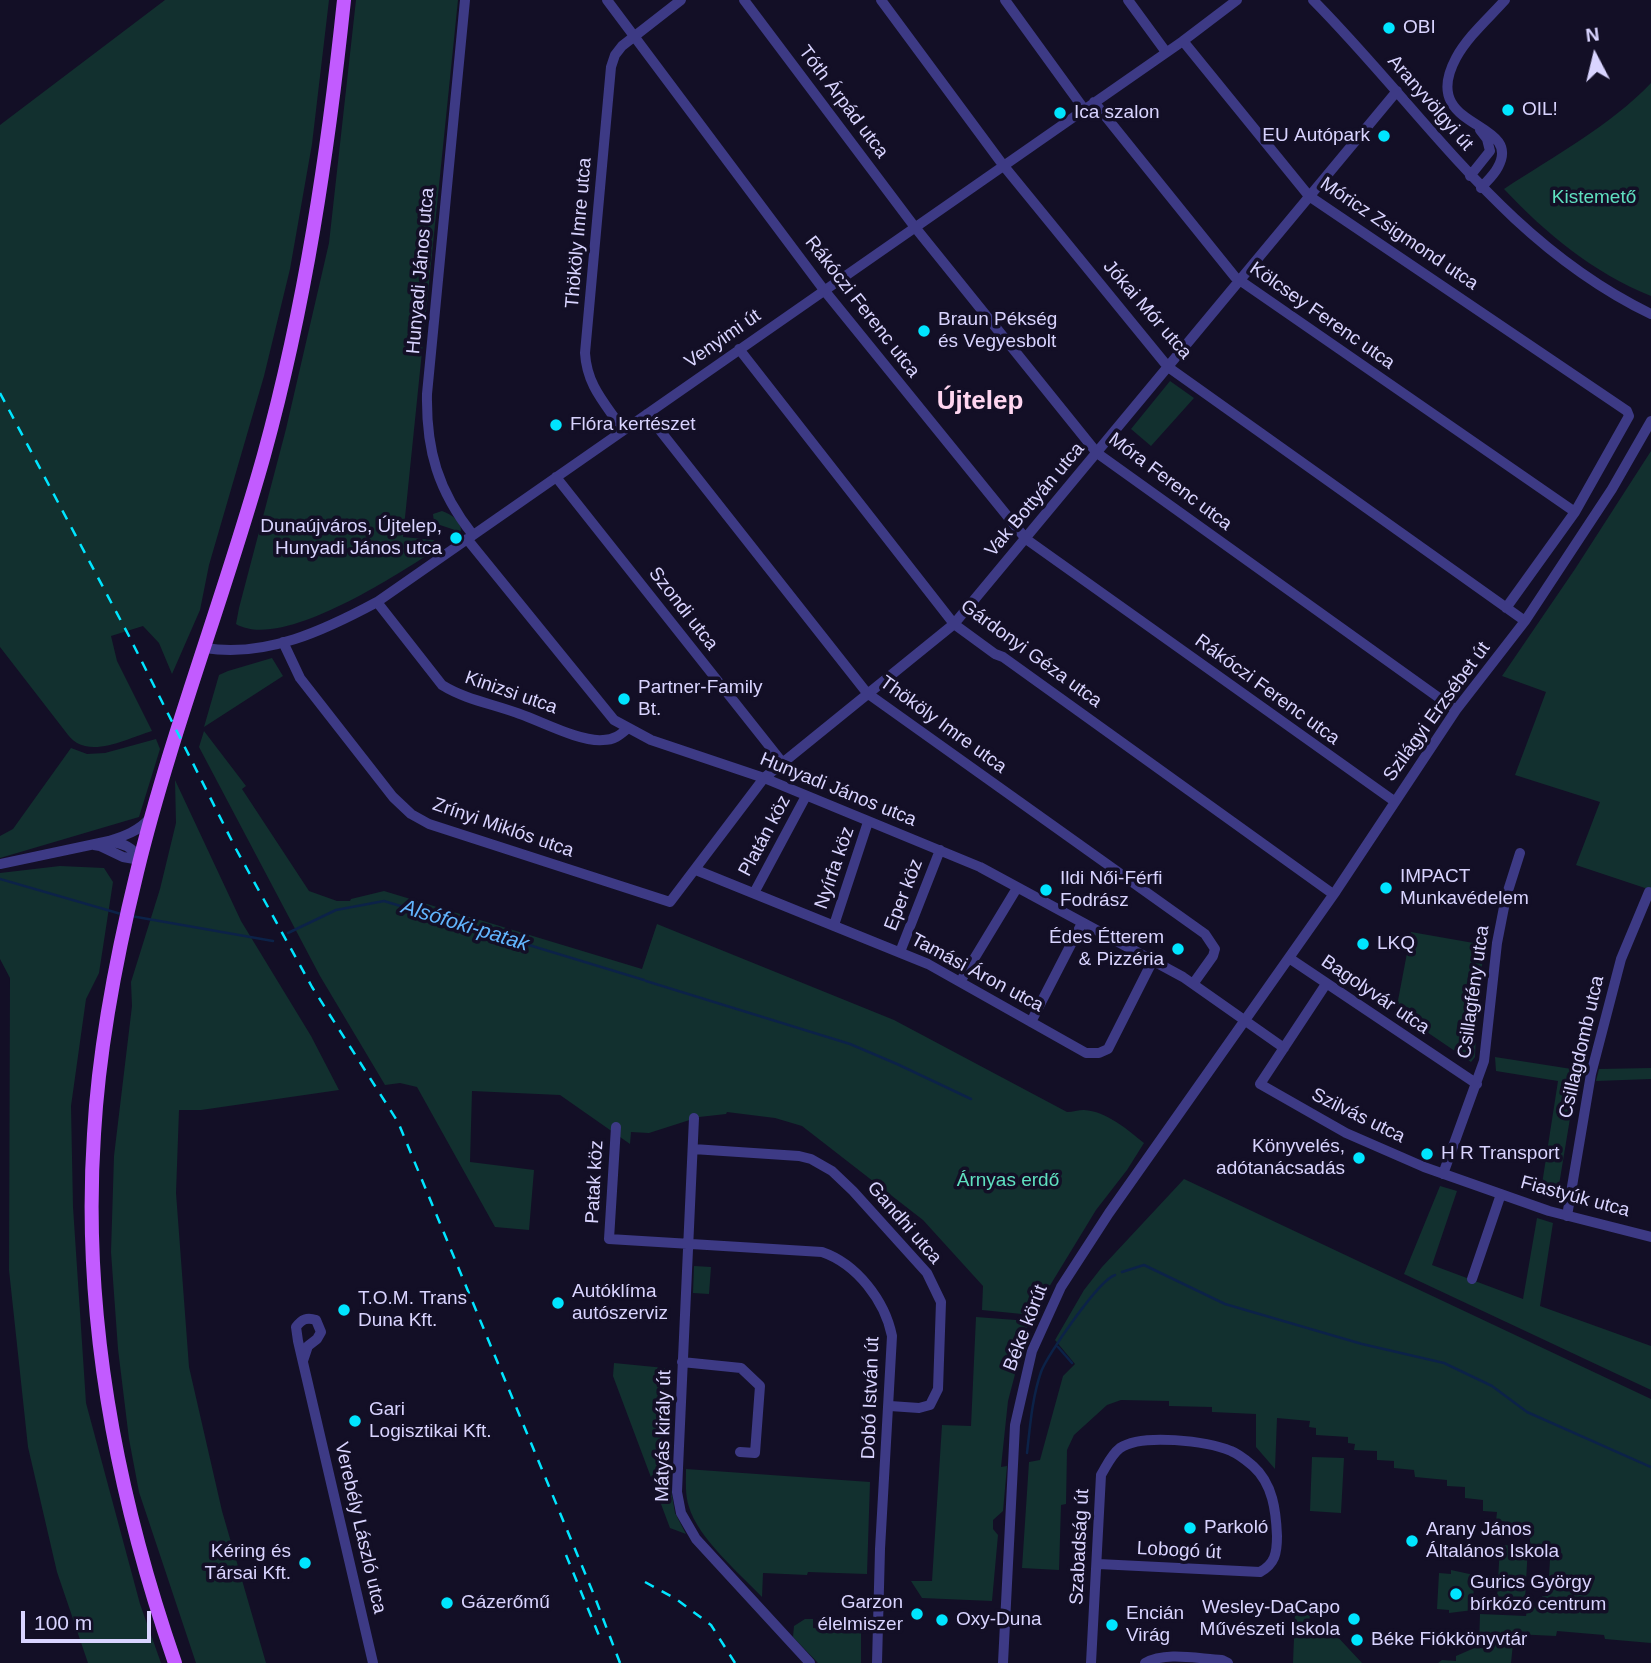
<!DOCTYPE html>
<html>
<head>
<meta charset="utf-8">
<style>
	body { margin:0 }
	#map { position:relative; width:1651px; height:1663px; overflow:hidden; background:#130f26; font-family:Arial,sans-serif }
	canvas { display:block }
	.north { position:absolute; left:1560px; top:21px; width:70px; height:70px; -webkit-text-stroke:5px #130f26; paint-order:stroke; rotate:353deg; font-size:19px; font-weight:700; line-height:28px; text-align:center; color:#d9d4ff }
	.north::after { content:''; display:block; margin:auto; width:24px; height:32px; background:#d9d4ff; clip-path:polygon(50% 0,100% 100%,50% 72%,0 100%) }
	.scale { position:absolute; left:21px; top:1611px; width:130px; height:32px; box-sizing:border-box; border:4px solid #d9d4ff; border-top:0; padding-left:9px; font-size:21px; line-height:24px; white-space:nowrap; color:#d9d4ff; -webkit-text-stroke:5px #130f26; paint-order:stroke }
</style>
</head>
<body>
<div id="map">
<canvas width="1651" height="1663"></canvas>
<div class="north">N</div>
<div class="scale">100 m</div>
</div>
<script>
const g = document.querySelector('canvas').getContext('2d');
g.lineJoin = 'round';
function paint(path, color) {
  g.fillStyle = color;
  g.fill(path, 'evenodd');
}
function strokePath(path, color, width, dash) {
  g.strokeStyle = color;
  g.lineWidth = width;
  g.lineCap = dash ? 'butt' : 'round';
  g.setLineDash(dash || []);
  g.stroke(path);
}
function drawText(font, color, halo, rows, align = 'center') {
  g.font = font + ' Arial,sans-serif';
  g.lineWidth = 7;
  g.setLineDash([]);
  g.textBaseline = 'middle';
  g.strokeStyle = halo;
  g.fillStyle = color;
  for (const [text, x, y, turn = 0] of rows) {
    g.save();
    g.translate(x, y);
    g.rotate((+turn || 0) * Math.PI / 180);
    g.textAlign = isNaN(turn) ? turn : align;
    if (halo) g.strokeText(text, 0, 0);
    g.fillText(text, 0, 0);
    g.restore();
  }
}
const green = new Path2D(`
	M165 0H329L312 144 290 269 264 376 209 565 200 610 172 674 159 643 143 626 111 636 117 661 152 731C131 737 98 755 77 743 72 740 68 735 65 731L0 647V125Z
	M356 0H458L403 537 434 540 437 549C396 575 282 651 236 624L239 608 286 429 329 243Z
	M1651 83V296C1594 273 1546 234 1504 189 1554 156 1610 126 1651 83Z
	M1170 381 1194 398 1151 446 1131 429Z
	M1651 451V890L1576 865 1600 802 1515 775 1546 692 1502 676 1575 569Z
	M442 511C452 515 461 520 461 532L434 523 433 514Z
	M272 658 283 676 204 727 219 675 228 671Z
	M204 731 246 786 242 789 309 891 337 901H350L351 899 384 891 642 969 657 924 894 1020 1067 1112C1073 1112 1078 1110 1084 1110 1106 1111 1128 1130 1144 1143L1127 1170 1096 1210 1032 1315 982 1310 983 1286 923 1220 802 1126 775 1118 727 1112 726 1114 699 1117 649 1133 631 1132 630 1144 560 1095 472 1091 470 1162 534 1170 529 1230 495 1227 417 1087 400 1083 385 1085 320 976 199 747Z
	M156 739 160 749 139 817 0 858V836L13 829 71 748 87 754 105 753Z
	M175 780 241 921 311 1036 339 1090 201 1110H179L176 1193 189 1367 222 1511 266 1663H196L139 1492 129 1439 118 1349 111 1252 114 1156 132 1006 131 982 160 889 176 823Z
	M60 866 104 868 113 882 99 973 86 999 71 1106 73 1207 86 1403 140 1604 161 1663H88L57 1572 28 1447 9 1270 10 978 0 959V873Z
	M1411 932 1485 945 1478 992 1475 1057 1471 1062 1396 1011Z
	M1495 1057 1578 1070 1558 1191 1540 1197 1558 1081 1496 1071Z
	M1651 1068V1079L1596 1081 1599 1069Z
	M1184 1179 1651 1399V1643L1605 1639 1604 1635 1557 1631 1556 1636 1514 1634 1511 1663H1438L1442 1660 1456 1661V1656L1479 1646 1480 1614 1526 1616 1527 1609H1534V1603L1541 1602 1542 1596H1548L1550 1559 1544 1558V1552L1537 1551V1545L1530 1544V1537L1524 1536 1523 1530 1510 1528V1522L1496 1521 1497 1512 1483 1511V1500L1465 1498V1487L1447 1486V1480L1415 1477 1414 1470 1394 1468V1461L1377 1460V1451L1354 1450 1355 1444 1348 1443V1437L1316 1435V1428L1309 1427 1310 1421 1277 1418 1275 1469 1256 1447V1414L1212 1412V1407L1169 1406V1401L1121 1400 1107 1405 1074 1435 1067 1450 1066 1504 1061 1505 1059 1570 1022 1568 1029 1462 1040 1460 1063 1376 1075 1364 1055 1340 1084 1290 1102 1267Z
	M1440 1186 1457 1191 1432 1265 1523 1299 1537 1218 1553 1223 1540 1306 1651 1346V1390L1404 1274Z
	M694 1266 711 1267 709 1294 693 1293Z
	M976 1317 1029 1321 1008 1401 1001 1467 1007 1466 1003 1511 993 1520V1529L998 1535 992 1601 922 1598 911 1581H932L942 1425 971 1426Z
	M614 1363 665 1368 660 1468 671 1489 675 1513 686 1534 670 1528 613 1376Z
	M1312 1457 1344 1458 1341 1513 1310 1511Z
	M686 1469 870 1482 867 1574 808 1572 807 1575 763 1573 762 1597C740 1574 698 1538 689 1507 685 1495 686 1482 686 1469Z
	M1500 1545 1528 1546 1525 1600 1497 1599Z
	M1451 1570 1474 1575 1473 1610 1449 1613V1610L1437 1609 1439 1573 1451 1574Z
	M1295 1613 1310 1614 1309 1625 1317 1634 1334 1633 1362 1663H1293Z
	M805 1619H813V1628L861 1630V1663H818L793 1637 794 1626Z`);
const stream = new Path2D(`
	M0 879 121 914
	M131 916 273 941
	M288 933 336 910 384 901 644 980
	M646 981 850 1044 897 1064 971 1099
	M1122 1272 1144 1265 1225 1304 1362 1344 1444 1363 1492 1386 1527 1412 1651 1467
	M1058 1347 1072 1363
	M1027 1453C1030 1427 1032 1398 1041 1372 1047 1355 1099 1280 1115 1275`);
const minor = new Path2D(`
	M465 0 427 394C426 450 438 491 473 535
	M607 0 824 290 1026 539 1394 801
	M744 0 914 226 1097 453 1456 710
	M881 0 1003 165 1168 367 1525 621
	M1005 0 1084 109
	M1128 0 1166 52
	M1313 0C1424 112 1504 243 1651 314
	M1183 41 1309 196 1627 411 1629 416 1575 512 1506 608
	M1094 102 1235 277 1575 512
	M1470 176 1490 151 1487 139 1480 130
	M1481 188C1487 181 1494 175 1498 167 1524 119 1417 131 1456 58 1468 36 1489 18 1505 0
	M739 349 954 624 995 654 1003 657 1333 894
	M647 414 867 693 1205 934 1215 949 1213 956 1193 984
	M623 430C605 403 587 386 585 353L611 67 615 55 622 46 681 0
	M556 477 782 762
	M467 539 614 720 651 740 764 778 980 867 1183 977 1284 1048
	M377 602 442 685C466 700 494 704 520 714 543 722 580 742 603 740 614 740 620 735 627 729
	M283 642 300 678 393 797 411 814 429 824 670 902 764 778 954 624 1397 91
	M205 648C266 658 325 630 377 602L1183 41 1237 0
	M109 841C124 836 139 831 149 819
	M94 845 100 846 123 857 140 860
	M0 864 109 841C124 844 132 846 140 860
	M696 870 928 964 1086 1053H1099L1108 1049 1153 960
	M754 893 806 796
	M834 925 868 822
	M900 952 940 850
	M1289 958 1477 1084
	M960 982 1017 888
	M1326 984 1260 1084 1346 1133 1424 1167 1549 1211 1651 1237
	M1031 1022 1082 923
	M694 1118 678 1468 677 1492 681 1513 696 1539 810 1663
	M616 1127 609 1239 822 1252C857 1264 885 1301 892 1336L880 1549 877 1663
	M693 1149 799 1156 811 1159 832 1171 853 1191 927 1273 941 1302 938 1389 930 1405 919 1408 890 1406
	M1443 1174 1484 1061 1497 943 1506 897 1520 853
	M1567 1216 1591 1074 1621 959 1649 892
	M1472 1279 1501 1194
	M303 1361 308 1346 317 1339 321 1332 316 1320C307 1317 302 1319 296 1327L298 1341 373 1663
	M682 1362 741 1368 760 1386 755 1453 740 1452
	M1003 1663 1015 1425 1032 1351 1061 1287 1109 1213 1336 891 1456 710 1525 621 1612 489 1651 421
	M1091 1663 1101 1475C1107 1465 1111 1455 1120 1448 1142 1433 1207 1441 1231 1451 1239 1454 1247 1461 1253 1466 1273 1484 1276 1511 1277 1536 1277 1553 1275 1564 1260 1572L1098 1564
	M1145 1663C1166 1651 1199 1659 1222 1660L1228 1663`);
const major = new Path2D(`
	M175 1663C116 1493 82 1314 94 1134 99 1045 116 958 137 872 171 732 225 595 264 455 305 306 328 153 344 0`);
const rail = new Path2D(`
	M0 393 129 636 236 849 312 987 398 1122 594 1595 620 1663
	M566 1555 602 1643
	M645 1582 676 1599 711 1625 735 1663`);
const markers = [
	[1389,28,7,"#00e5ff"],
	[1508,110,7,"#00e5ff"],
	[1060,113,7,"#00e5ff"],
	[1384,136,7,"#00e5ff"],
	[924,331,7,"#00e5ff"],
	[556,425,7,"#00e5ff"],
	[456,538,7,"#00e5ff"],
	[624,699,7,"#00e5ff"],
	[1386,888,7,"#00e5ff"],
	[1046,890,7,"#00e5ff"],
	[1363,944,7,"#00e5ff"],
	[1178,949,7,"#00e5ff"],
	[1427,1154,7,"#00e5ff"],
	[1359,1158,7,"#00e5ff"],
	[558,1303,7,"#00e5ff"],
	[344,1310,7,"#00e5ff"],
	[355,1421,7,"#00e5ff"],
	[1190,1528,7,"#00e5ff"],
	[1412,1541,7,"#00e5ff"],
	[305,1563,7,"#00e5ff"],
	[1456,1594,7,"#00e5ff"],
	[447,1603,7,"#00e5ff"],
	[917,1614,7,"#00e5ff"],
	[1354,1619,7,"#00e5ff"],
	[942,1620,7,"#00e5ff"],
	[1112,1625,7,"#00e5ff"],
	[1357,1640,7,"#00e5ff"]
];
const poiNames = [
	["OBI",1403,28],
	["OIL!",1522,110],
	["Ica szalon",1074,113],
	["EU Autópark",1370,136,"right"],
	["Braun Pékség",938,320],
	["és Vegyesbolt",938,342],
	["Flóra kertészet",570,425],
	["Dunaújváros, Újtelep,",442,527,"right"],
	["Hunyadi János utca",442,549,"right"],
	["Partner-Family",638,688],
	["Bt.",638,710],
	["IMPACT",1400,877],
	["Munkavédelem",1400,899],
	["Ildi Női-Férfi",1060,879],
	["Fodrász",1060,901],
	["Édes Étterem",1164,938,"right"],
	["& Pizzéria",1164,960,"right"],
	["LKQ",1377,944],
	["Könyvelés,",1345,1147,"right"],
	["adótanácsadás",1345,1169,"right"],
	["H R Transport",1441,1154],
	["Autóklíma",572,1292],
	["autószerviz",572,1314],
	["T.O.M. Trans",358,1299],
	["Duna Kft.",358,1321],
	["Gari",369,1410],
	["Logisztikai Kft.",369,1432],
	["Parkoló",1204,1528],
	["Arany János",1426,1530],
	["Általános Iskola",1426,1552],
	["Kéring és",291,1552,"right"],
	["Társai Kft.",291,1574,"right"],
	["Gurics György",1470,1583],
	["bírkózó centrum",1470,1605],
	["Gázerőmű",461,1603],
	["Garzon",903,1603,"right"],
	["élelmiszer",903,1625,"right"],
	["Wesley-DaCapo",1340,1608,"right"],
	["Művészeti Iskola",1340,1630,"right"],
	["Encián",1126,1614],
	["Virág",1126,1636],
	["Oxy-Duna",956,1620],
	["Béke Fiókkönyvtár",1371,1640]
];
const streetNames = [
	["Tóth Árpád utca",843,102,53],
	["Aranyvölgyi út",1430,103,49],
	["Thököly Imre utca",579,233,-85],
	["Móricz Zsigmond utca",1399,234,34],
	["Hunyadi János utca",421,271,-85],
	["Rákóczi Ferenc utca",862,307,52],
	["Jókai Mór utca",1147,310,49],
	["Kölcsey Ferenc utca",1322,316,35],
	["Venyimi út",723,339,-35],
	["Móra Ferenc utca",1170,482,37],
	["Vak Bottyán utca",1035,500,-50],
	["Szondi utca",683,609,52],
	["Gárdonyi Géza utca",1031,654,36],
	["Rákóczi Ferenc utca",1267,690,36],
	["Kinizsi utca",511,693,19],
	["Szilágyi Erzsébet út",1437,712,-54],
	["Thököly Imre utca",943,725,36],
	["Hunyadi János utca",838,790,22],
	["Zrínyi Miklós utca",503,828,19],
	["Platán köz",765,836,-62],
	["Nyírfa köz",835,868,-71],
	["Eper köz",904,895,-69],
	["Tamási Áron utca",977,973,28],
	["Csillagfény utca",1474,992,-82],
	["Bagolyvár utca",1375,995,34],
	["Csillagdomb utca",1582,1047,-77],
	["Szilvás utca",1358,1116,26],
	["Patak köz",595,1182,-87],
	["Fiastyúk utca",1575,1197,15],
	["Gandhi utca",904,1223,49],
	["Béke körút",1026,1328,-69],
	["Dobó István út",871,1398,-88],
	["Mátyás király út",664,1436,-89],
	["Verebély László utca",360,1528,77],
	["Szabadság út",1080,1547,-87],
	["Lobogó út",1179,1551,3]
];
const parkNames = [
	["Kistemető",1594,198],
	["Árnyas erdő",1008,1181]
];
const waterNames = [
	["Alsófoki-patak",465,926,17]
];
const districtNames = [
	["Újtelep",980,402]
];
paint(green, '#12302f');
strokePath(stream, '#0c2248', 2.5);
strokePath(minor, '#3d3a85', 10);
strokePath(major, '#c25bff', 14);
strokePath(rail, '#00e5ff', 2.5, [10, 9]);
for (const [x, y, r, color] of markers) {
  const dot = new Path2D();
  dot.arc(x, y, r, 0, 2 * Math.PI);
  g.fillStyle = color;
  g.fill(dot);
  strokePath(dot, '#130f26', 2.5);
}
drawText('19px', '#d9d4ff', '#130f26', poiNames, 'left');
drawText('19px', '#d9d4ff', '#130f26', streetNames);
drawText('19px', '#5fe0c0', '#130f26', parkNames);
drawText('italic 21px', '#62b6ff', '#130f26', waterNames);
drawText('bold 26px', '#ffd6f0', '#130f26', districtNames);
</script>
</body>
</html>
